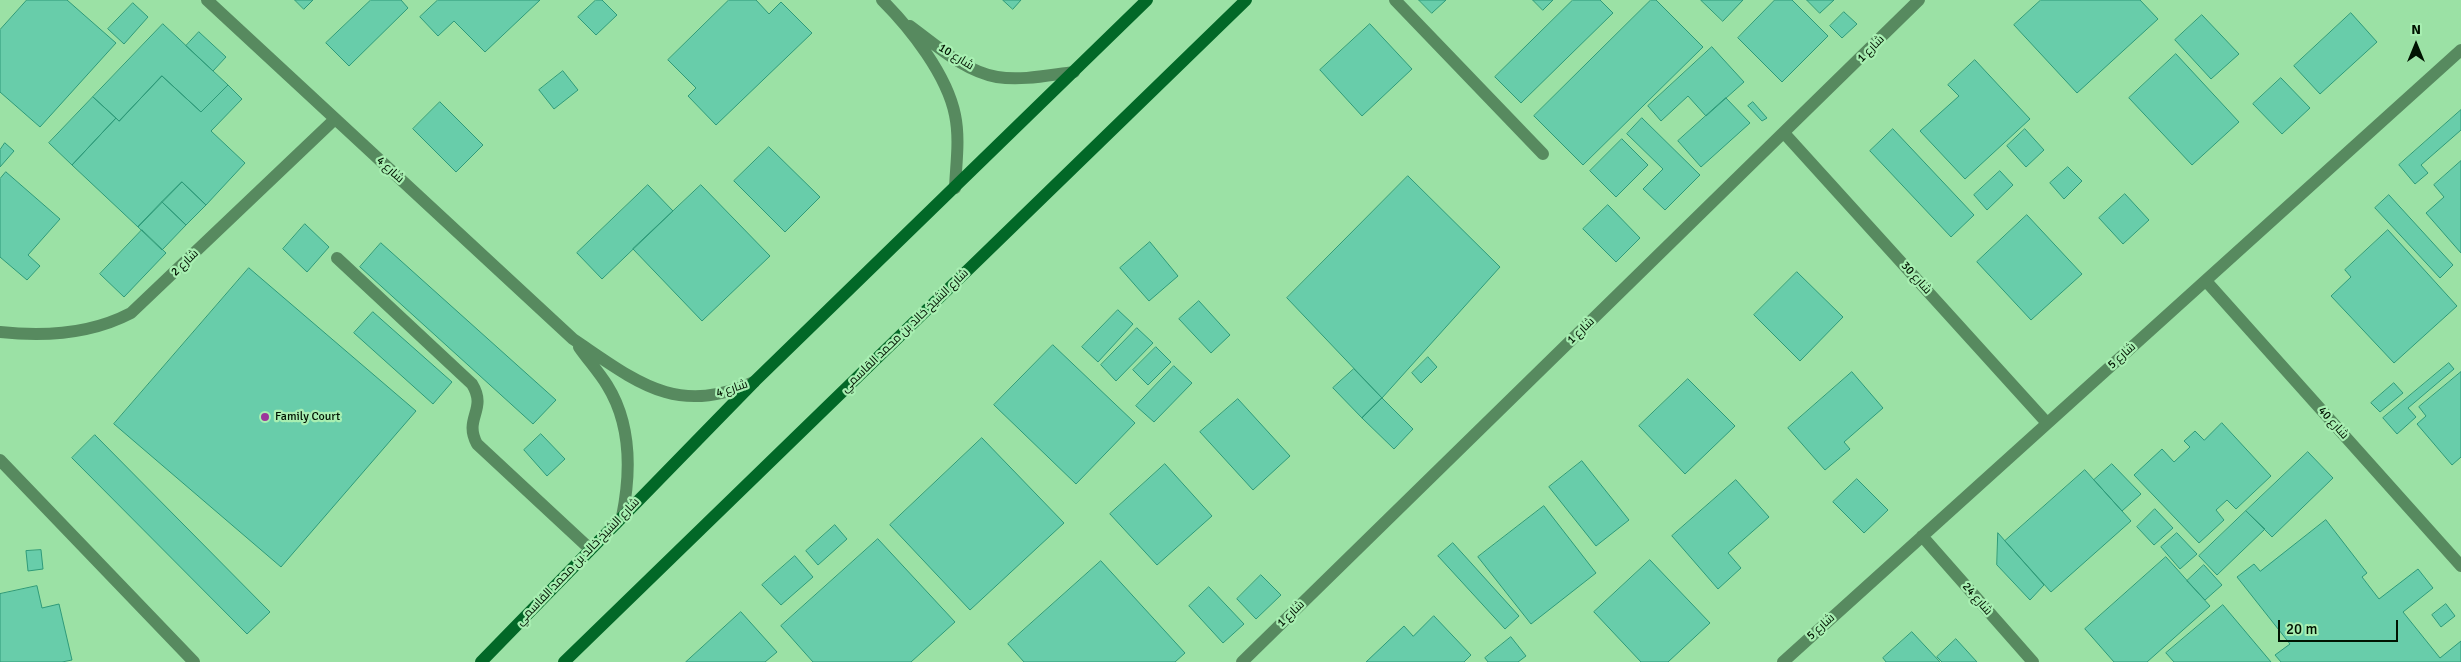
<!DOCTYPE html>
<html>
<head>
<meta charset="utf-8">
<style>
	body { margin:0 }
	#map { position:relative; width:2461px; height:662px; overflow:hidden; background:#9be1a5; font-family:Signika,sans-serif }
	canvas { display:block }
	.north { position:absolute; left:2391px; top:20px; width:50px; height:50px; -webkit-text-stroke:4px #a8efb2; paint-order:stroke; rotate:0deg; font-size:14px; font-weight:700; line-height:20px; text-align:center; color:#001301 }
	.north::after { content:''; display:block; margin:auto; width:18px; height:22px; background:#001301; clip-path:polygon(50% 0,100% 100%,50% 72%,0 100%) }
	.scale { position:absolute; left:2278px; top:620px; width:120px; height:22px; box-sizing:border-box; border:2px solid #001301; border-top:0; padding-left:6px; font-size:15px; line-height:18px; white-space:nowrap; color:#001301; -webkit-text-stroke:4px #a8efb2; paint-order:stroke }
</style>
</head>
<body>
<div id="map">
<canvas width="2461" height="662"></canvas>
<div class="north">N</div>
<div class="scale">20 m</div>
</div>
<script>
const g = document.querySelector('canvas').getContext('2d');
g.lineJoin = 'round';
function paint(path, color) {
  g.fillStyle = color;
  g.fill(path, 'evenodd');
}
function strokePath(path, color, width, dash) {
  g.strokeStyle = color;
  g.lineWidth = width;
  g.lineCap = dash ? 'butt' : 'round';
  g.setLineDash(dash || []);
  g.stroke(path);
}
function drawText(font, color, halo, rows, align = 'center') {
  g.font = font + ' Signika,Cairo,sans-serif';
  g.lineWidth = 4.5;
  g.setLineDash([]);
  g.textBaseline = 'middle';
  g.strokeStyle = halo;
  g.fillStyle = color;
  for (const [text, x, y, turn = 0] of rows) {
    g.save();
    g.translate(x, y);
    g.rotate((+turn || 0) * Math.PI / 180);
    g.textAlign = isNaN(turn) ? turn : align;
    if (halo) g.strokeText(text, 0, 0);
    g.fillText(text, 0, 0);
    g.restore();
  }
}
const building = new Path2D(`
	M27 0H67L116 43 40 127 0 92V30Z
	M295 0H313L304 9Z
	M371 0H401L408 8 349 66 326 43Z
	M438 0H540L485 52 454 21 438 36 420 17Z
	M596 0H602L617 15 596 35 578 17Z
	M729 0H756L769 14 781 2 812 33 716 125 688 96 696 88 668 60Z
	M1003 0H1021L1013 9Z
	M1419 0H1446L1432 13Z
	M1533 0H1553L1543 10Z
	M1573 0H1600L1613 13 1521 103 1495 77Z
	M1651 0H1656L1703 47 1583 165 1534 116Z
	M1701 0H1743L1723 21Z
	M1775 0H1792L1828 36 1782 82 1738 38Z
	M1807 0H1834L1820 13Z
	M2041 0H2140L2158 19 2077 93 2014 25Z
	M133 3 148 17 124 44 108 29Z
	M1844 12 1857 24 1842 38 1830 26Z
	M2351 13 2377 42 2320 94 2294 66Z
	M2202 15 2239 54 2211 79 2175 40Z
	M163 24 228 85 201 112 162 76 119 121 93 97Z
	M1370 24 1412 69 1362 116 1320 70Z
	M199 32 226 57 213 71 186 46Z
	M1712 47 1744 82 1706 116 1688 96 1661 121 1648 106Z
	M2176 54 2239 122 2192 165 2129 98Z
	M1975 60 2030 119 1965 179 1920 131 1959 96 1948 85Z
	M563 71 578 90 554 109 539 90Z
	M162 76 201 112 228 85 242 99 211 131 245 163 206 205 182 182 138 227 72 165 116 118 119 121Z
	M2281 78 2310 108 2282 134 2253 104Z
	M93 97 116 118 72 165 49 143Z
	M1726 98 1750 123 1701 167 1678 141Z
	M440 102 483 145 456 172 413 129Z
	M1753 102 1767 118 1762 121 1748 106Z
	M2461 110V130L2421 165 2428 173 2415 184 2399 165Z
	M1642 118 1700 175 1665 210 1643 189 1663 169 1627 134Z
	M1893 129 1974 215 1951 237 1870 151Z
	M2025 129 2044 150 2026 167 2007 146Z
	M1622 139 1648 165 1616 197 1590 171Z
	M5 143 14 151 0 167V150Z
	M769 147 820 197 785 232 734 181Z
	M2461 161V253L2426 213 2444 197 2434 185Z
	M2068 167 2082 181 2064 199 2050 183Z
	M2000 171 2013 185 1987 210 1974 195Z
	M6 172 60 219 28 255 40 266 27 280 0 257V179Z
	M1408 176 1500 267 1382 398 1287 298Z
	M182 182 206 205 186 225 162 202Z
	M648 185 673 211 602 279 577 253Z
	M701 185 770 256 702 321 633 249Z
	M2125 194 2149 220 2123 244 2099 218Z
	M2389 195 2453 265 2440 278 2375 208Z
	M162 202 186 225 162 250 138 227Z
	M1608 205 1640 238 1616 262 1583 229Z
	M2027 215 2082 274 2031 320 1977 262Z
	M305 224 329 247 307 272 283 249Z
	M142 230 166 253 124 297 100 274Z
	M2388 230 2457 306 2394 363 2331 296 2351 277 2345 270Z
	M1150 242 1178 276 1149 301 1120 268Z
	M381 243 556 400 533 424 360 267Z
	M249 268 416 411 281 567 114 424Z
	M1797 272 1843 317 1800 361 1754 315Z
	M1199 301 1230 335 1211 353 1179 319Z
	M1118 310 1133 324 1098 362 1082 347Z
	M373 312 452 382 433 404 354 333Z
	M1137 328 1153 343 1116 381 1101 365Z
	M1053 345 1135 423 1076 484 994 405Z
	M1156 347 1171 362 1148 385 1133 370Z
	M1428 357 1437 367 1421 383 1412 373Z
	M2449 363 2454 369 2408 408 2416 417 2397 434 2383 418Z
	M1174 366 1192 383 1154 422 1136 406Z
	M1354 369 1382 398 1362 418 1333 388Z
	M1852 372 1883 408 1844 442 1850 449 1825 470 1788 428Z
	M2461 372V457L2452 465 2417 424 2426 416 2419 407Z
	M1688 379 1735 426 1685 474 1639 426Z
	M2394 383 2403 393 2380 412 2371 403Z
	M1382 398 1413 429 1394 449 1362 418Z
	M1238 399 1290 456 1253 490 1200 432Z
	M2222 423 2271 476 2236 509 2227 500 2216 510 2224 520 2199 543 2134 475 2162 449 2174 462 2190 447 2184 441 2195 431 2204 440Z
	M541 434 565 459 547 476 524 450Z
	M95 435 270 612 247 634 72 458Z
	M982 438 1064 523 970 610 890 525Z
	M2308 452 2333 478 2272 537 2246 511Z
	M1582 461 1629 520 1596 546 1549 487Z
	M1165 464 1212 516 1157 565 1110 514Z
	M2112 464 2141 494 2122 511 2094 480Z
	M2085 470 2131 521 2051 592 2005 541Z
	M1857 479 1888 510 1864 533 1833 502Z
	M1736 480 1769 517 1728 553 1741 568 1718 589 1672 536Z
	M1544 506 1596 573 1531 624 1478 557Z
	M2155 509 2173 528 2154 545 2137 527Z
	M2246 511 2265 529 2217 575 2199 556Z
	M2326 520 2367 573 2362 577 2379 599 2418 569 2433 588 2403 612 2440 658 2461 641V662H2281L2275 655 2290 644 2237 577 2254 564 2260 571Z
	M835 525 847 539 818 565 806 551Z
	M1998 533 2044 585 2030 600 1997 565Z
	M2177 533 2197 554 2180 569 2161 547Z
	M878 539 955 622 911 662H813L781 626Z
	M1453 543 1519 616 1505 629 1438 556Z
	M41 550 43 569 28 571 26 551Z
	M795 556 813 577 781 605 762 585Z
	M2166 557 2210 606 2147 662H2114L2085 629Z
	M1650 560 1710 623 1668 662H1641L1594 612Z
	M1101 561 1185 653 1175 662H1024L1008 644Z
	M2204 565 2222 585 2205 600 2187 581Z
	M1261 575 1281 595 1256 619 1237 599Z
	M37 586 42 608 59 604 72 660 62 662H0V594Z
	M1209 587 1244 624 1223 643 1189 606Z
	M2446 604 2455 616 2441 627 2432 615Z
	M2223 605 2271 662H2174L2166 653Z
	M741 612 777 652 765 662H686Z
	M1434 616 1471 655 1464 662H1366L1404 626 1413 636Z
	M1912 632 1940 662H1886L1883 658Z
	M1511 637 1526 656 1518 662H1488L1485 658Z
	M1956 639 1977 662H1942L1937 657Z`);
const service = new Path2D(`
	M337 258 472 384C488 410 463 418 477 444L590 549
	M0 460 194 662`);
const minor = new Path2D(`
	M207 0 573 339C637 382 676 417 754 382
	M882 0C911 29 947 75 955 115 960 139 956 164 955 188
	M1395 0 1543 154
	M910 26C936 45 964 71 997 77 1022 81 1049 75 1074 72
	M1784 133 2047 423
	M2206 281 2461 566
	M0 332C45 337 91 334 131 313L335 119
	M579 347C588 360 599 372 607 385 632 425 631 473 622 517
	M1922 536 2033 662
	M1242 662 1919 0
	M1783 662 2461 50`);
const secondary = new Path2D(`
	M481 662 755 381 1147 0
	M564 662 1246 0`);
const markers = [
	[265,417,5,"#9c369b"]
];
const streetNames = [
	["شارع 1",1871,49,-45],
	["شارع 10",956,57,32],
	["شارع 4",390,170,43],
	["شارع 2",185,263,-44],
	["شارع 30",1916,278,48],
	["شارع الشيخ خالد بن محمد القاسمي",905,331,-44],
	["شارع 1",1581,331,-44],
	["شارع 5",2122,356,-42],
	["شارع 4",732,389,-18],
	["شارع 40",2333,423,48],
	["شارع الشيخ خالد بن محمد القاسمي",578,562,-46],
	["شارع 24",1977,599,49],
	["شارع 1",1291,614,-44],
	["شارع 5",1821,627,-42]
];
const poiNames = [
	["Family Court",275,417]
];
paint(building, '#68cdaa');
strokePath(building, '#2e9a79', 1);
strokePath(service, '#578a5f', 12);
strokePath(minor, '#578a5f', 12);
strokePath(secondary, '#026827', 12);
for (const [x, y, r, color] of markers) {
  const dot = new Path2D();
  dot.arc(x, y, r, 0, 2 * Math.PI);
  g.fillStyle = color;
  g.fill(dot);
  strokePath(dot, '#a8efb2', 2);
}
drawText('12px', '#001301', '#a8efb2', streetNames);
drawText('12px', '#001301', '#a8efb2', poiNames, 'left');
</script>
</body>
</html>
